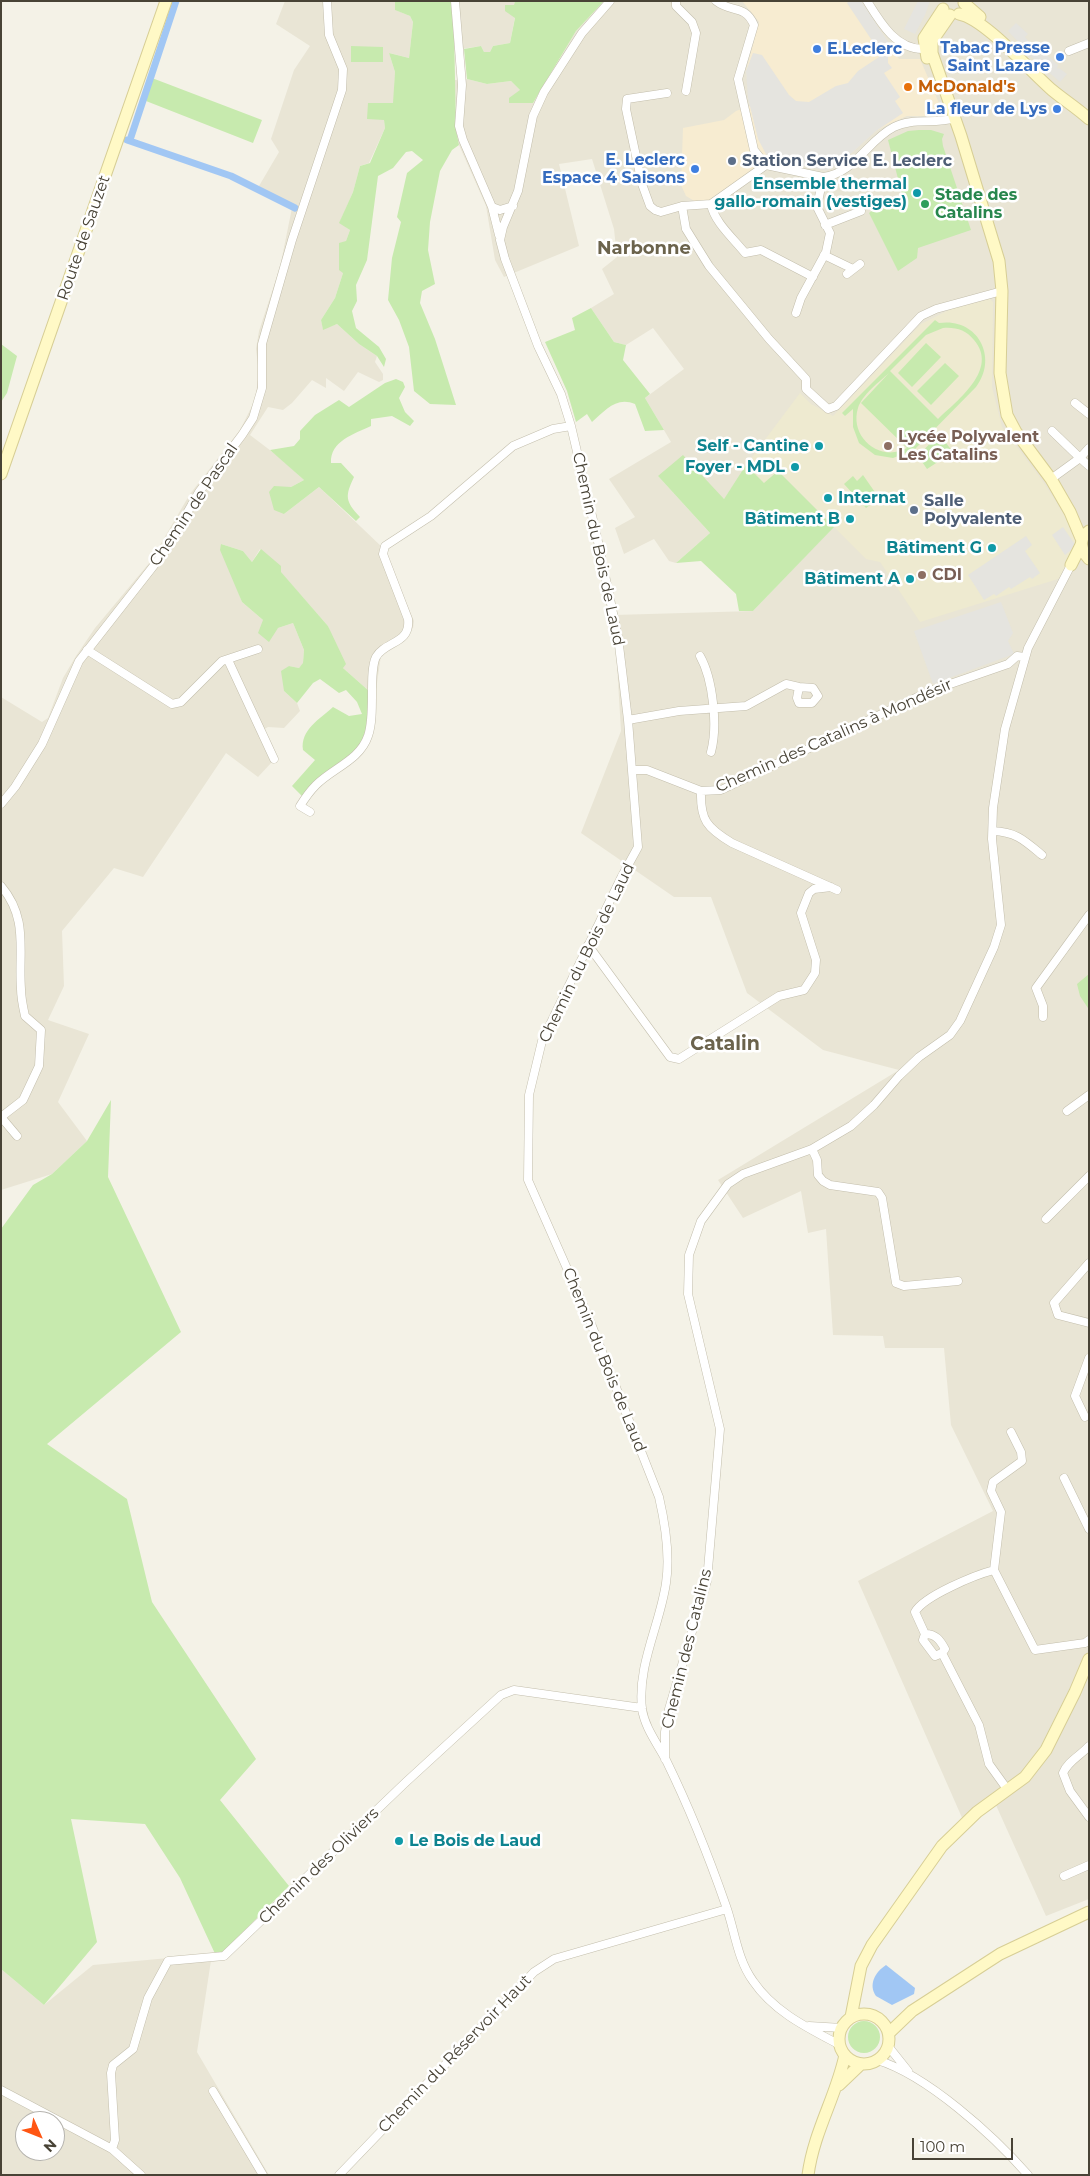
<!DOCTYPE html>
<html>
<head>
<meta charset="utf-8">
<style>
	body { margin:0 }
	#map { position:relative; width:1090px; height:2176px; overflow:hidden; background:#f4f2e7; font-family:Montserrat,sans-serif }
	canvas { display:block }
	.frame { position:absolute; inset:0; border:2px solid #484336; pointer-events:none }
	.north { position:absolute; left:15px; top:2111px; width:50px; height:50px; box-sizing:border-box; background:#fff; border:1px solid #b6b4af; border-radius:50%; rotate:134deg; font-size:14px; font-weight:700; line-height:20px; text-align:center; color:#484336 }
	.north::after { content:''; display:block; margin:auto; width:18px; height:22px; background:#ff5613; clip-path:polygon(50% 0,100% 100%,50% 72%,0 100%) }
	.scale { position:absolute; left:912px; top:2138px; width:101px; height:22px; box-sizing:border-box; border:2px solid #484336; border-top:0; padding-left:6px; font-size:15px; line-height:18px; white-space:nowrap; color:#484336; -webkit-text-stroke:4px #fff; paint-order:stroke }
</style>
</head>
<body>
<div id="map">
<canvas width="1090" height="2176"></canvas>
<div class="frame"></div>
<div class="north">N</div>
<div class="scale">100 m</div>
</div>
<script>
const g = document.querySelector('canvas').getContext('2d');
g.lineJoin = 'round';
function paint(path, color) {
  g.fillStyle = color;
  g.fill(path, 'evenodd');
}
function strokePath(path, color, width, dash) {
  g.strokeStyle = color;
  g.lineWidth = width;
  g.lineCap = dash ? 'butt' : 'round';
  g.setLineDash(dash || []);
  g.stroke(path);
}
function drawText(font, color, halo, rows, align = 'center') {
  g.font = font + ' Montserrat,sans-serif';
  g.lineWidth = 5;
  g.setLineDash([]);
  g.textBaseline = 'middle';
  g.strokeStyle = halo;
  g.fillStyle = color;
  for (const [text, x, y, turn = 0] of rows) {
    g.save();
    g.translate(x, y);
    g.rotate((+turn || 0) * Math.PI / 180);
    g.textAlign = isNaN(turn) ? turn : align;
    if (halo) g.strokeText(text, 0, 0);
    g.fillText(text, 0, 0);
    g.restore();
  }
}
const residential = new Path2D(`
	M285 1H395L396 10 410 16 413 22 409 58 389 53 395 72 394 103 384 120 385 128 369 163 360 166 353 192 340 222 350 230 346 241 343 273 335 298 321 320 323 329 337 324 359 344 377 356 375 362 383 374V380L379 382 358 372 344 391 326 378V388L312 380 292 403 283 410 268 407 250 435 279 457 304 480 291 487 284 514 319 487 383 548 414 621 413 628 405 638 381 655 376 690 369 691 343 668 328 626 260 549 252 562 243 551 221 544 242 602 263 620 278 628 293 623 304 650 303 664 299 668 289 666 284 691 297 703 300 711 284 728 268 727 263 730 278 759 272 762 258 777 226 753 143 877 114 868 62 931 64 986 48 1020 89 1034 58 1102 87 1141 52 1174 1 1190V697L42 722 48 718 63 678 76 656 95 628 150 562 190 494 240 430 255 400 259 373 256 349 259 331 280 267 292 208 259 186 279 152 271 139 294 70 310 46 276 24Z
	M451 1H515L514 5H505L515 17 510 43 493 46 490 52H484L481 46 455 50Z
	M604 1H1089V1899L1046 1916 995 1803 963 1820 858 1581 993 1511 951 1425 944 1348H885L883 1336 833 1335 826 1229 808 1233 801 1191 743 1218 718 1180 899 1070 823 1050 747 993 711 897H674L581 833 621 731 614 615 753 611 834 526 764 483 747 466 724 499 658 476 710 533 676 563 669 561 654 539 624 554 615 528 635 517 609 479 671 442 645 398 684 369 653 328 626 345 614 342 591 308 614 294 602 269 617 257 614 229 592 159 559 164 579 246 504 277 495 260 486 206 459 145 456 131 455 80 467 79 487 84 511 81 533 103 576 31Z
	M212 1954 197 2052 269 2175H1V1969L44 2005 93 1965ZM25 2121H55V2151H25Z`);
const commercial = new Path2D(`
	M742 1H857L899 59H920L942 110 939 116H907L889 124 876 131 842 162 826 171 766 154 753 171 708 202H696L686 196 681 185 683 128 724 120 736 111 750 106 746 71 759 22Z`);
const education = new Path2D(`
	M989 298 993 302 992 387 1002 427 1042 480 1075 531 1077 547 1061 578 920 622 880 562 866 559 778 471 764 483 746 465 800 393 811 404 833 416 921 324 951 309Z`);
const green = new Path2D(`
	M395 1H451L454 27 456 130 459 145 452 150 440 171 430 222 428 250 435 284 422 291 420 303 435 339 456 405 430 404 414 391 409 347 399 320 388 300 392 258 401 222 397 217 407 173 423 160 412 151 406 152 393 168 378 176 367 260 356 285 357 301 352 311 356 328 379 347 386 359 384 367 377 356 359 344 337 324 323 330 321 320 335 298 343 273 339 270V243L346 241 350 230 339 223 353 192 360 166 370 163 385 128 384 120 367 119 368 103H393L395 72 389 53 409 58 413 22 410 16 395 10Z
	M515 1H604L576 31 533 103H509V98L520 90 511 81 487 84 467 79 464 49 481 46 484 52H490L493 46 510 43 515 18 505 11V5H514Z
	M351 46 383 47V62H351Z
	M152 78 262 120 253 143 146 101Z
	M919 130H931L944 134 942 139 943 146 971 230 918 248 917 258 898 271 869 213 873 210 903 198 888 140 908 131Z
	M591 308 614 342 626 345 623 360 650 394 645 398 664 430 645 431 635 404C616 396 605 411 592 422L587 414 576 422 567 391 545 342 575 330 572 318Z
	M935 320 939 323C977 317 999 357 976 387L914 450 893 458 875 455 859 443 853 427V409L845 416 842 413ZM943 328C956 327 966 330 974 340 999 369 958 400 938 419L890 371 926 335ZM889 373 861 403 907 448C880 463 849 437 858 408 862 395 879 382 889 373Z
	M926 343 941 357 912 387 898 373Z
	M1 344 17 356 7 393 1 402Z
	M945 363 959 376 931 405 917 391Z
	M396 379 403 382 405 387 399 398 405 412 414 421 410 426 392 416 371 419V426C354 434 330 441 331 463H341L354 477C345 496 345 501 360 517L356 521 319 487 284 514 274 510 269 492 274 486 291 487 304 480 270 450 294 446 300 439V431L315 415 339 400 349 407 385 383Z
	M939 434 953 452 927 469 918 456Z
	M683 455 724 499 746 465 764 483 778 471 834 527 753 611H739L736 594 701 561 676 563 710 533 658 476Z
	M863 475 879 498 866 508 844 484 853 476 857 481Z
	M221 544 243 551 252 562 261 549 281 566V572L328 626 346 664 343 668 369 691C369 713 369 731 357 750L302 796 292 786 315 760 303 750C300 730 320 719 333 707L349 716 362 714 357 702 346 690 339 693 320 679 313 683 297 703 284 691 281 671 289 666 299 668 303 663 304 650 293 623 278 628 269 642 258 633 263 620 242 602 220 550Z
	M1089 974V1008H1088L1080 996 1077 984Z
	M111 1100 108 1177 181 1332 47 1444 127 1499 152 1602 256 1759 220 1800 289 1886 217 1958 180 1878 145 1824 71 1819 97 1942 44 2005 1 1969V1229L33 1185 52 1174 87 1141Z
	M848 2037a16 16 0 1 1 32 0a16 16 0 1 1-32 0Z`);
const parking = new Path2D(`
	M849 1H861L892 48 888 51V63L892 68 884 73 900 97 895 101 903 113 876 131 842 162 826 171 789 162 766 154 758 139 748 98 746 71 753 53 762 55 789 95 796 101 809 102 836 86 848 83 858 71 879 57V51L847 3Z
	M918 1H930L925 15 915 34 904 29Z
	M1016 23 1028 34 1025 37 1031 44 1025 49 1008 31Z
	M1033 46 1040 49 1058 65 1057 69 1059 68 1067 74 1060 82 1028 54 1026 50Z
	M1063 527 1076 546 1065 555 1052 535Z
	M1026 536 1032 545 1025 551 1040 573 1032 579 1030 577 1011 589 1009 587 996 596 994 594 984 600 968 575Z
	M1001 602 1013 633 1008 641 1014 654 933 684 914 631Z`);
const water = new Path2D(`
	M886 1965 915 1988 914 1994 892 2005 876 1996C868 1985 875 1972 886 1965Z`);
const canal = new Path2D(`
	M127 140 231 176 295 208
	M130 140 176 1`);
const street = new Path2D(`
	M455 1 462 85 459 126 463 140 492 207 500 210 513 206
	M610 1 582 33 544 92 533 116 518 191 503 227 500 240 505 259 538 346 561 394 571 426 597 537 618 637 628 720 638 847 621 878 542 1041 529 1095 528 1180 588 1316 659 1497C665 1523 670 1557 666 1583 660 1625 637 1665 642 1709 645 1728 657 1743 666 1760 689 1807 709 1857 726 1906 735 1931 737 1959 753 1981 774 2012 808 2028 840 2045
	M676 1V6L692 22 696 33 686 91
	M716 1C731 13 745 4 754 25L738 79 754 150 766 165 823 177C854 174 868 140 894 127 913 117 935 125 955 118
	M867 1C880 22 896 50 924 49
	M1069 51 1089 43
	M667 93 627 99 626 109 642 184 650 206 655 210 661 212 682 206 711 204 766 165
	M711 204C714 222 734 239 745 253L761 250 813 277
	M682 206 686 229 709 266 769 339 806 379V389L828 409 836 406 921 316 936 309 1002 291
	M492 207 499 235
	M825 225 861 211
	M824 255 853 269
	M847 274 860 264
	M796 313 801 298 826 252 830 233 817 207 823 177
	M1075 403 1089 414
	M1052 431 1080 458 1089 448
	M1051 479 1080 458 1089 466
	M87 650 172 704 181 702 222 661 258 649
	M700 656C713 679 718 726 711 752
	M228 660 274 759
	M628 720 679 711 746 706 786 684 799 687 813 688 818 696 812 703H799L797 698 799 687
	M632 770H647L701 791 721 790 930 691 1008 664 1017 656 1024 657
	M701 791C700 820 707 828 732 843L837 890
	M1 804 15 787 42 744 79 661 166 550 199 492 242 435 253 418 262 388V344L292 240 342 90 343 69 329 35 327 1
	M310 812 300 806C305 798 310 791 316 785 333 768 360 760 368 736 376 714 368 673 376 657 385 641 411 644 408 619L383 554 385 546 431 516 513 446 553 429 571 426
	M993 831C1016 832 1024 840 1042 855
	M1 886C29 919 18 951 21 989 21 998 23 1007 25 1016L41 1030 39 1066 23 1100 1 1117
	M588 945 670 1057 679 1059 779 996 804 990 815 973 816 960 801 913 809 893 814 889 831 887
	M1043 1017V1006L1036 988 1089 915
	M1067 1111 1089 1095
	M1 1117 17 1136
	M812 1149 817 1160 818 1175 823 1181 830 1185 878 1192 882 1198 896 1283 904 1286 958 1281
	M1046 1219 1089 1176
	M1089 1263 1054 1303 1058 1315 1089 1323
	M1085 1417 1075 1396 1089 1358
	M1011 1432 1021 1452 1022 1461 993 1482 991 1491 1001 1512 994 1570 1035 1650 1085 1643 1089 1640
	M1064 1478 1089 1529
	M925 1634C936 1634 940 1640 945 1649L942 1653 935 1656 923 1640 925 1634 915 1612C924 1596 975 1575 994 1570
	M942 1653 979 1725 989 1764 1007 1789
	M1089 1746C1080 1756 1068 1761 1063 1773L1070 1791 1089 1817
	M665 1759V1732L669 1709 707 1581 720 1429 688 1294 689 1255 701 1221 728 1184 743 1174 812 1149 851 1126 874 1105 899 1076 919 1057 950 1035 960 1021 994 947 1001 925 992 839 993 808 1005 729 1028 648 1071 565
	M1064 1876 1089 1865
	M809 2026 842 2028
	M888 2046 908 2071
	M877 2060C927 2075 994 2136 1028 2175
	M1 2090 112 2149 141 2175
	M213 2091 263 2175
	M112 2149 115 2140 111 2073 113 2065 133 2049 148 1998 168 1961 224 1956 406 1782 501 1695 514 1690 642 1708
	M339 2175 534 1972 554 1959 727 1909`);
const secondary = new Path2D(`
	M964 3 980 17
	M959 14C984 18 1030 71 1052 90 1064 100 1077 108 1089 119
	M950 15 932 41V53L961 136 999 261 1002 291 1000 373 1007 415 1016 432 1051 479 1070 512 1081 538
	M927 58 924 38 943 9
	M1 474 166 1
	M1089 531C1077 539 1081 550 1089 559
	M1071 565 1081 545
	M839 2039a25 25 0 1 1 50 0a25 25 0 1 1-50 0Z
	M851 2017 861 1966 872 1945 942 1846 977 1812 1025 1777 1046 1750 1075 1692 1089 1659
	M889 2033 912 2011 1000 1954 1089 1912
	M839 2085 861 2064
	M808 2175C814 2131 836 2097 845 2055`);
const markers = [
	[817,49,5,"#3f7fe0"],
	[1060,57,5,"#3f7fe0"],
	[908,87,5,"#e8710a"],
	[1057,109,5,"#3f7fe0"],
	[732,161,5,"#5c6f8a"],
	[695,169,5,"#3f7fe0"],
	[917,193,5,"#0f9aa8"],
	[925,204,5,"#2e9e5b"],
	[819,446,5,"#0f9aa8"],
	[888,446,5,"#8d6e63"],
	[795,467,5,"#0f9aa8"],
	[828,498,5,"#0f9aa8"],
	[914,510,5,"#5c6f8a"],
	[850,519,5,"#0f9aa8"],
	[992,548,5,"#0f9aa8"],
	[922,575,5,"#8d6e63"],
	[910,579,5,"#0f9aa8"],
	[399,1841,5,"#0f9aa8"]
];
const shopNames = [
	["Tabac Presse",1050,48],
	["Saint Lazare",1050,66],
	["E.Leclerc",827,49,"left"],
	["La fleur de Lys",1047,109],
	["E. Leclerc",685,160],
	["Espace 4 Saisons",685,178]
];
const foodNames = [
	["McDonald's",918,87]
];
const serviceNames = [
	["Station Service E. Leclerc",742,161],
	["Salle",924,501],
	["Polyvalente",924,519]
];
const cultureNames = [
	["Ensemble thermal",907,184],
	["gallo-romain (vestiges)",907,202],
	["Self - Cantine",809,446],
	["Foyer - MDL",785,467],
	["Internat",838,498,"left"],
	["Bâtiment B",840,519],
	["Bâtiment G",982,548],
	["Bâtiment A",900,579],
	["Le Bois de Laud",409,1841,"left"]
];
const leisureNames = [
	["Stade des",935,195],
	["Catalins",935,213]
];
const streetNames = [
	["Route de Sauzet",84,238,-71],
	["Chemin de Pascal",194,505,-56],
	["Chemin du Bois de Laud",598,549,78],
	["Chemin des Catalins à Mondésir",834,736,-24],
	["Chemin du Bois de Laud",587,953,-64],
	["Chemin du Bois de Laud",604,1360,68],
	["Chemin des Catalins",687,1649,-76],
	["Chemin des Oliviers",319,1866,-44],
	["Chemin du Réservoir Haut",455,2054,-46]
];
const educationNames = [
	["Lycée Polyvalent",898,437],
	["Les Catalins",898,455],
	["CDI",932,575]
];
const neighbourhoodNames = [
	["Narbonne",644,249]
];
const quarterNames = [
	["Catalin",725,1044]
];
paint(residential, '#e9e5d5');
paint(commercial, '#f7ecd1');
paint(education, '#eeead0');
paint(green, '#c7eaae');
paint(parking, '#e5e4df');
paint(water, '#a1c7f4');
strokePath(canal, '#a1c7f4', 7);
strokePath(street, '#c3beac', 9);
strokePath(secondary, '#d7ce95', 13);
strokePath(street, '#fff', 8);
strokePath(secondary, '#fff9c6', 11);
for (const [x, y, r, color] of markers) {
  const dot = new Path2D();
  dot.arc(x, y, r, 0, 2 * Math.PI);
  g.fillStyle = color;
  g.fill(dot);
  strokePath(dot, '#fff', 2);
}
drawText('bold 16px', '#366cbe', '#fff', shopNames, 'right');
drawText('bold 16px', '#c56008', '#fff', foodNames, 'left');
drawText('bold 16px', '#4e5e75', '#fff', serviceNames, 'left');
drawText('bold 16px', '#0d838f', '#fff', cultureNames, 'right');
drawText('bold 16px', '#27864d', '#fff', leisureNames, 'left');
drawText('16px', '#484336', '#fff', streetNames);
drawText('bold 16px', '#785e54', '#fff', educationNames, 'left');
drawText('bold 18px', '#6b634c', '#fff', neighbourhoodNames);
drawText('bold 19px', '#6b634c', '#fff', quarterNames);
</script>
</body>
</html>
